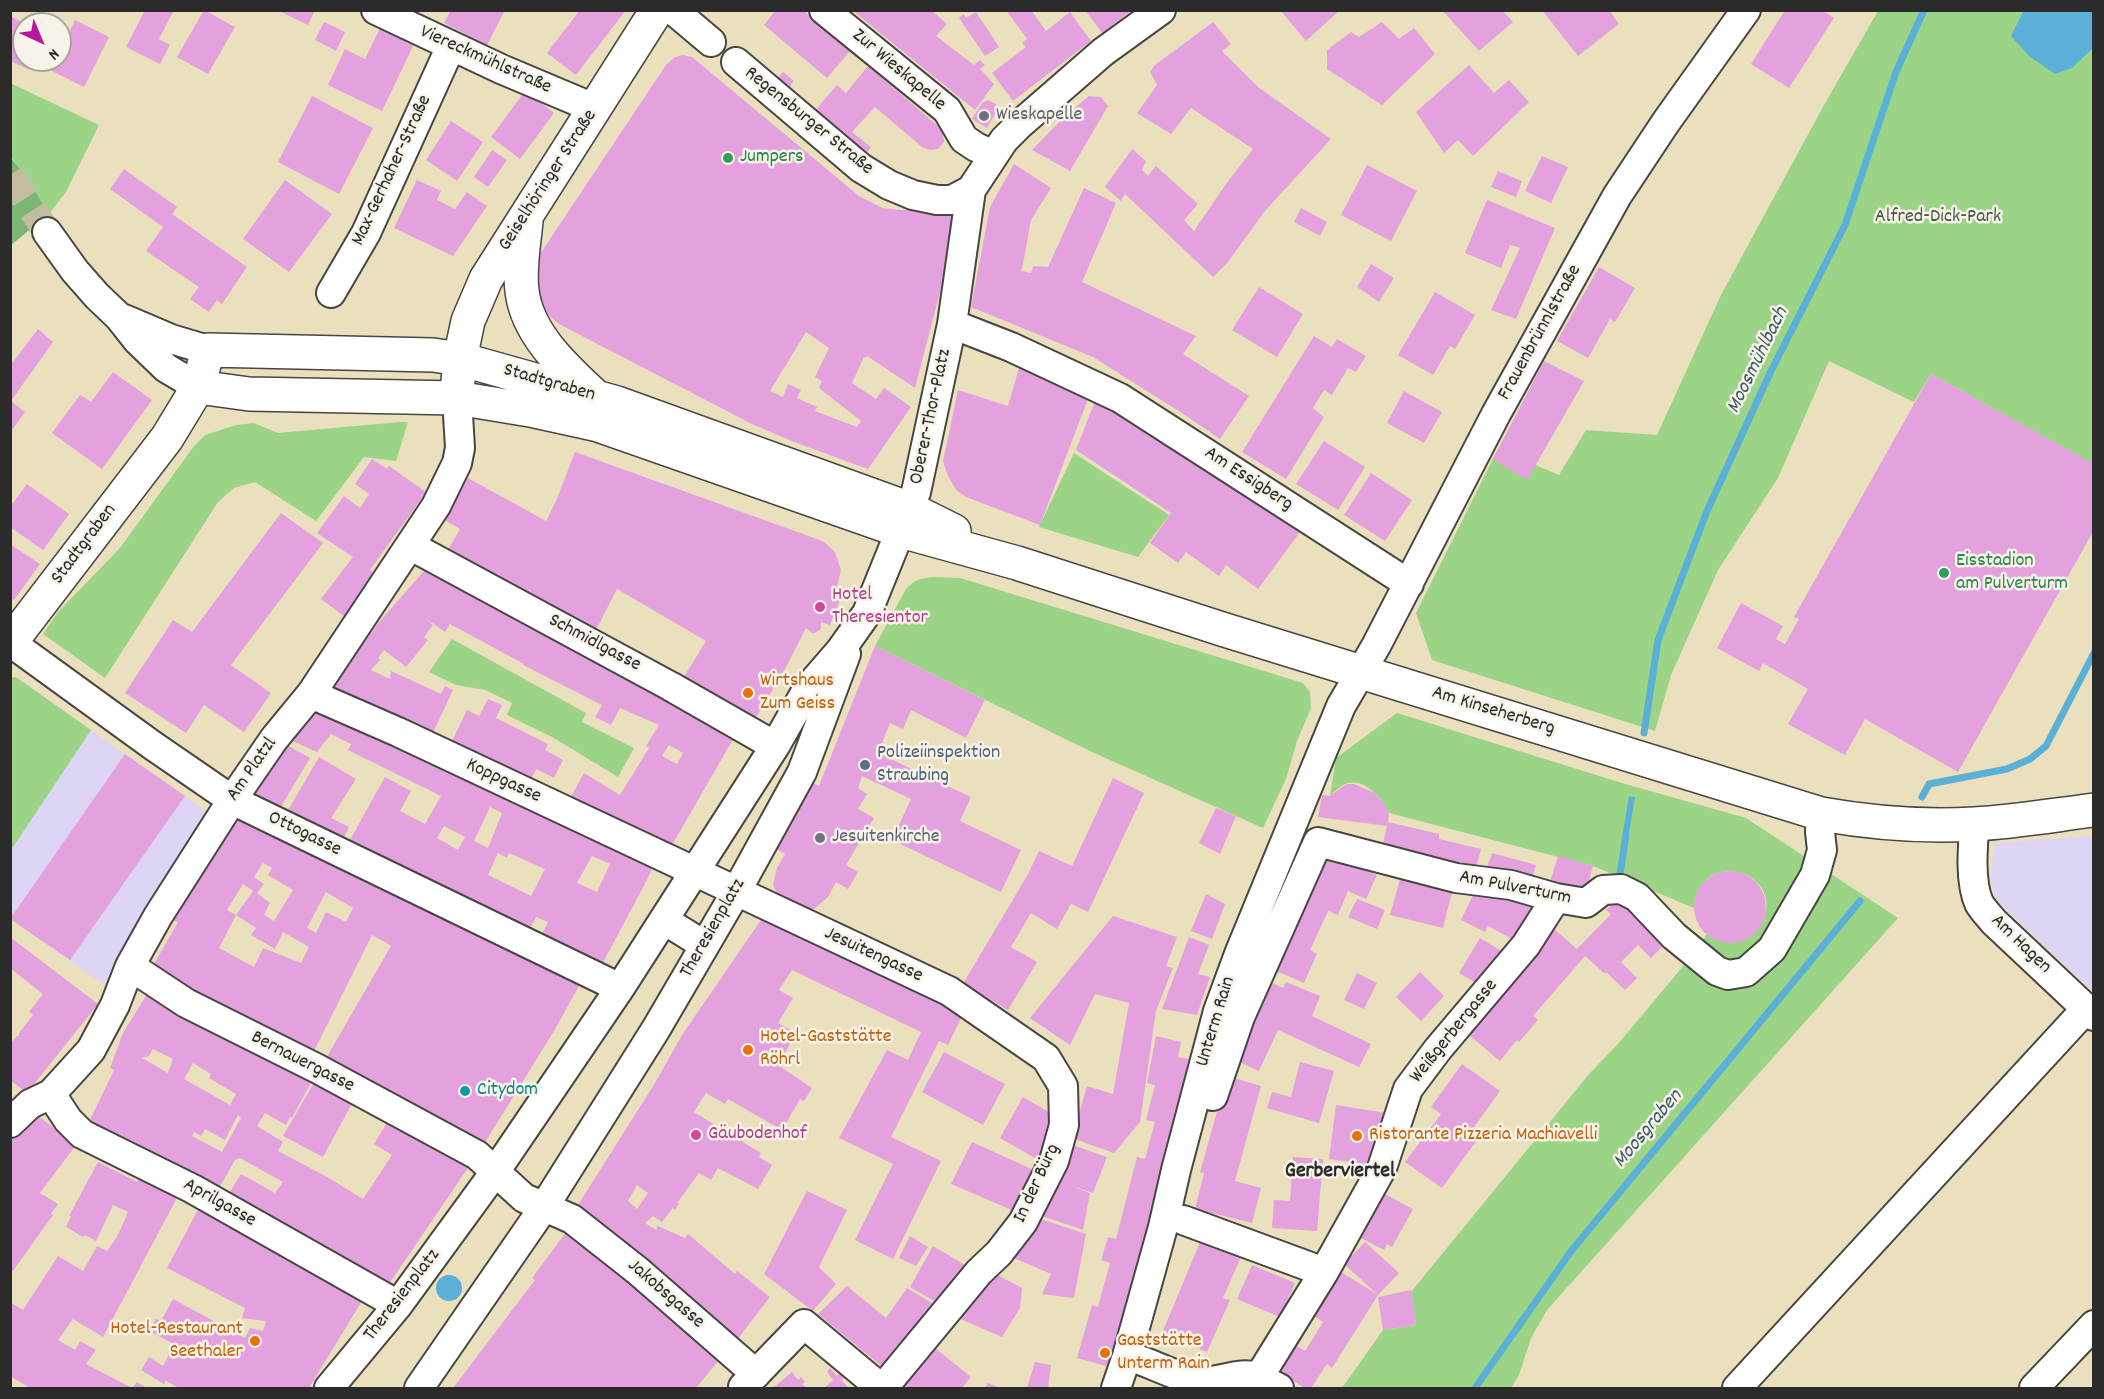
<!DOCTYPE html>
<html>
<head>
<meta charset="utf-8">
<style>
	body { margin:0 }
	#map { position:relative; width:2104px; height:1399px; overflow:hidden; background:#eae0be; font-family:Dekko,sans-serif }
	canvas { display:block }
	.frame { position:absolute; inset:0; border:12px solid #2b2b2b; pointer-events:none }
	.north { position:absolute; left:12px; top:12px; width:60px; height:60px; box-sizing:border-box; background:#f7f3e8; border:2px solid #a5a39c; border-radius:50%; rotate:136deg; font-size:16px; font-weight:700; line-height:24px; text-align:center; color:#2b2b2b }
	.north::after { content:''; display:block; margin:auto; width:21px; height:27px; background:#b5179e; clip-path:polygon(50% 0,100% 100%,50% 72%,0 100%) }
</style>
</head>
<body>
<div id="map">
<canvas width="2104" height="1399"></canvas>
<div class="frame"></div>
<div class="north">N</div>
</div>
<script>
const g = document.querySelector('canvas').getContext('2d');
g.lineJoin = 'round';
function paint(path, color) {
  g.fillStyle = color;
  g.fill(path, 'evenodd');
}
function strokePath(path, color, width, dash) {
  g.strokeStyle = color;
  g.lineWidth = width;
  g.lineCap = dash ? 'butt' : 'round';
  g.setLineDash(dash || []);
  g.stroke(path);
}
function drawText(font, color, halo, rows, align = 'center') {
  g.font = font + ' Dekko,sans-serif';
  g.lineWidth = 5;
  g.setLineDash([]);
  g.textBaseline = 'middle';
  g.strokeStyle = halo;
  g.fillStyle = color;
  for (const [text, x, y, turn = 0] of rows) {
    g.save();
    g.translate(x, y);
    g.rotate((+turn || 0) * Math.PI / 180);
    g.textAlign = isNaN(turn) ? turn : align;
    if (halo) g.strokeText(text, 0, 0);
    g.fillText(text, 0, 0);
    g.restore();
  }
}
const built = new Path2D(`
	M91 730 205 810 207 815 104 985 11 919V850Z
	M2093 836H2094L2093 992 1996 900 1990 876 1995 843Z`);
const green = new Path2D(`
	M1878 11H2093V464L1931 374 1914 402 1829 361 1778 478 1718 570 1671 675 1655 731 1432 660 1416 613 1498 449 1559 475 1586 430 1657 435 1721 295 1824 105Z
	M10 83 99 125 66 192 49 214 24 173 11 157Z
	M400 422H408L396 461 364 457 316 521 255 482 234 488 218 502 105 678 43 634 58 612 120 548 194 446 205 435 236 425 254 423 278 433Z
	M1074 453 1169 515 1138 557 1039 527Z
	M933 577 960 578 1303 683 1310 692 1311 708 1297 741 1286 779 1263 828 1092 752 875 646 906 589C914 580 921 578 933 577Z
	M452 639 586 713 582 722 634 748 618 777 552 737 507 715 512 703 485 690 456 685 429 672Z
	M16 677 91 730 11 850 10 678Z
	M1397 713 1622 783 1746 818 1898 918 1547 1310 1531 1338 1519 1375 1511 1388H1342L1383 1330 1416 1325 1411 1292 1589 1074 1618 1044 1694 953 1707 934C1719 942 1732 945 1746 938 1754 934 1761 927 1764 918 1782 870 1700 847 1694 908L1593 866 1389 813C1382 798 1364 777 1345 784 1339 787 1334 792 1330 796L1336 758Z`);
const forest = new Path2D(`
	M10 157 24 173 49 214 11 245Z`);
const water = new Path2D(`
	M2024 10 2093 11V48L2072 68 2055 74 2029 56 2011 36Z
	M1629 796 1635 797 1627 845 1621 844Z
	M436 1288a13 13 0 1 1 26 0a13 13 0 1 1-26 0Z`);
const stream = new Path2D(`
	M1644 733 1658 640 1707 511 1771 371 1845 225 1896 72 1924 10
	M1922 797 1929 784 2007 769 2030 759 2046 746 2094 653
	M1620 874 1626 835
	M1475 1388 1572 1250 1860 901`);
const building = new Path2D(`
	M145 10H174L159 39 170 45 160 64 126 47Z
	M204 10 235 27 208 74 177 57Z
	M277 10H315L308 25Z
	M451 10H505L487 45 444 23Z
	M580 10H626L576 75 547 53Z
	M776 10H803L850 51 827 78 764 25Z
	M852 10H931L947 24 936 36 974 65 980 60 985 65 980 69 994 84 975 110Z
	M1006 10H1031L1046 31 1070 12 1091 41 1013 101 992 73 1026 47 1022 43 1027 39Z
	M1085 10H1132L1102 33Z
	M1280 10H1340L1306 41Z
	M1442 10H1502L1513 22 1479 51Z
	M1542 10H1609L1619 24 1578 56Z
	M1785 10H1822L1834 18 1789 88 1751 64Z
	M976 12 999 47 985 56 959 18 964 14 966 18Z
	M10 16 24 23V60H32L28 69 10 61Z
	M75 20 109 37 84 87 50 70 55 60H60V51Z
	M324 22 345 32 336 51 315 40Z
	M1213 22 1231 44 1222 51 1258 87 1331 139 1264 212 1228 262 1213 277 1125 194 1121 201 1105 187 1132 149 1146 161 1142 170 1148 176 1156 166 1198 204 1184 220 1194 231 1226 184 1253 149 1191 108 1171 134 1137 113 1157 85 1150 72 1155 65Z
	M1382 22 1399 39 1414 28 1435 54 1382 105 1327 69V50L1351 32 1359 37Z
	M381 26 415 42 382 111 328 85 345 49 365 59Z
	M683 55 692 57 859 196 882 208 901 210H954L940 292 915 388 867 356 866 358 864 357 852 383 876 399 884 388 911 407 868 469 794 442 752 424 559 324 545 312 537 301V261L540 254 666 65 675 57ZM806 332 829 348 815 377 822 381 819 388 861 421 857 427 815 411 817 407 797 398 801 390 788 384 783 397 770 391Z
	M1469 65 1494 93 1509 80 1529 102 1473 156 1458 140 1444 153 1416 112Z
	M868 66 939 127 943 134 944 142 938 149 930 150 922 147 875 107 852 132 871 147 862 159 811 115 837 85 846 93Z
	M783 72 794 81 785 93 773 83Z
	M525 91 554 113 520 159 491 137Z
	M312 96 373 128 339 194 278 162Z
	M1089 96 1101 97 1108 106 1070 171 1032 150 1066 115Z
	M988 100 996 104V112L987 128 972 119 982 103Z
	M451 121 483 142 457 181 426 160Z
	M492 150 507 160 488 187 474 177Z
	M1542 156 1568 167 1551 203 1525 191Z
	M1014 164 1051 188 1031 220 1023 264 1021 271 1031 273 1033 266 1048 267 1084 188 1116 203 1082 282 1196 336 1183 354 1249 396 1220 439 1185 415 1093 357 971 307 990 207Z
	M1367 165 1417 191 1391 241 1341 215Z
	M124 169 177 207 172 214 247 267 222 304 217 300 209 312 190 299 199 287 146 251 163 227 110 189Z
	M1498 171 1522 181 1516 197 1491 187Z
	M285 180 332 214 289 272 243 239Z
	M417 180 441 191 437 200 455 209 467 192 487 206 453 256 394 228Z
	M1487 200 1555 228 1516 319 1491 310 1520 248 1510 245 1501 268 1465 253Z
	M1301 208 1327 222 1320 236 1294 222Z
	M1371 264 1394 278 1379 302 1357 287Z
	M1599 267 1635 288 1615 322 1610 319 1588 358 1557 341Z
	M1259 287 1303 314 1277 357 1232 330Z
	M1435 292 1475 315 1455 349 1450 346 1433 375 1398 355Z
	M38 329 53 342 11 401 25 412 10 433V366Z
	M1314 336 1332 347 1337 339 1366 356 1356 372 1348 368 1332 395 1324 390 1313 408 1324 417 1286 479 1242 452Z
	M1544 361 1584 381 1527 480 1493 459Z
	M1019 368 1088 399 1040 525 966 497 956 490 951 481 947 474 943 461 958 390 1008 406Z
	M113 372 152 400 102 469 52 433 80 395 91 402Z
	M1931 374 2094 464V530L1958 772 1865 719 1845 755 1788 724 1808 689 1763 663 1759 671 1717 648 1741 603 1783 626 1776 639 1785 644 1799 619 1794 617Z
	M1404 391 1442 412 1424 443 1387 423Z
	M1096 398 1300 532 1258 589 1226 565 1219 576 1186 552 1178 563 1150 543 1171 513 1076 450Z
	M1324 441 1365 467 1338 510 1296 484Z
	M575 452 817 539 824 542 835 552 841 570 836 591 843 593 830 625 821 622V629L815 633H812L806 628 784 671 753 722 682 680 706 641 617 589 596 630 448 550 460 529 445 520 468 478 546 521 556 501Z
	M372 459 387 469 389 466 426 492 370 570 377 576 345 617 321 599 353 557 317 533 344 496 360 508 369 494 355 484Z
	M1371 473 1412 500 1385 541 1344 515Z
	M27 484 69 514 43 550 10 527V507Z
	M281 513 323 543 231 665 271 693 244 732 204 705 186 733 125 693 173 620 192 632Z
	M10 544 40 564 14 600 10 597Z
	M424 571 735 736 668 852 568 802 584 773 620 795 649 748 646 746 659 725 620 708 611 725 595 717 602 705 523 665 524 664 450 624 445 632 425 618 433 625 424 637 428 640 406 667 384 650 378 658 380 660 371 670 390 679 391 671 441 694 445 686 453 690 431 737 330 689 380 621ZM669 745 683 753 677 764 662 756Z
	M875 646 985 700 966 738 911 710 903 729 890 723 878 753 971 797 960 821 1021 850 1001 892 892 840 911 799 862 776 858 788 867 794 858 809 874 818 846 865 858 872 848 889 836 882 828 897 814 909 796 911 781 902 773 885 777 868 785 854 773 847 813 783 819 786Z
	M488 699 502 705 496 718 548 744 545 750 563 760 554 778 536 769 529 784 450 745 467 710 479 716Z
	M313 704 655 862 647 880 599 970 346 847 385 777 411 791 400 811 425 824 441 796 348 750 351 744 331 734 317 752 286 738ZM490 807 502 813 488 848 474 841ZM444 826 465 837 458 850 437 838ZM498 853 507 858 509 853 545 869 531 896 488 875ZM592 856 610 864 597 892 577 883ZM536 917 548 922 542 934 529 930Z
	M280 741 310 758 279 810 249 792Z
	M125 754 185 796 70 960 10 919Z
	M319 757 356 779 331 818 349 827 341 844 287 812Z
	M1113 778 1144 793 1088 912 1071 904 1057 929 1031 913 1011 947 1037 962 1008 1010 963 984 1028 874 1039 851 1072 866Z
	M1346 784H1354L1375 793 1385 805 1389 813 1388 822 1439 834V839L1481 849 1475 871 1382 848 1387 826 1318 817 1322 795 1330 796Z
	M1216 808 1236 816 1220 854 1199 843Z
	M236 812 584 977 554 1031 481 1149 325 1060 391 946 385 942 372 935 312 1055 210 1002 154 964 178 922 174 921ZM263 863 272 868 268 875 293 890 274 921 264 915 270 903 257 893 264 884 254 877ZM243 884 253 891 236 915 256 928 251 935 275 949 283 932 309 947 301 963 263 948 254 967 219 948 236 915 227 910ZM326 892 353 908 346 922 326 912 316 933 307 928Z
	M1322 852 1377 875 1366 899 1348 891 1338 915 1328 911 1310 950 1317 954 1304 983 1270 968Z
	M1492 853 1536 865 1530 884 1486 871Z
	M1558 856 1593 866 1585 895 1549 885Z
	M1694 907a36 36 0 1 1 72 0a36 36 0 1 1-72 0Z
	M1400 879 1452 892 1443 928 1390 915Z
	M1475 891 1513 896 1534 907 1516 941 1488 926 1485 932 1461 920Z
	M1206 894 1225 904 1212 939 1191 931Z
	M1619 897 1666 943 1651 958 1638 945 1621 962 1637 978 1625 990 1606 972 1605 974 1585 956 1533 1016 1538 1020 1519 1042 1517 1040 1500 1061 1464 1031 1553 928 1577 949 1611 914 1606 910Z
	M1357 899 1385 910 1377 929 1348 917Z
	M1113 916 1177 937 1166 966 1173 968 1156 1011 1140 1122 1114 1153 1072 1138 1087 1086 1113 1094 1129 1003 1095 994 1070 1045 1030 1018Z
	M763 917 963 1014 948 1045 939 1041 891 1137 941 1161 893 1259 855 1240 893 1164 839 1138 887 1050 908 1060 921 1032 792 970 779 990 793 998 778 1023 796 1033 778 1065 812 1088 804 1101 800 1099 782 1130 728 1099 725 1104 706 1093 694 1112 761 1153 759 1157 772 1165 758 1189 718 1168 711 1180 699 1173 677 1203 679 1204 675 1210 673 1208 662 1222 653 1216 645 1223 656 1230 658 1226 685 1238 688 1234 735 1274 737 1271 770 1297 737 1340 576 1208 655 1083 682 1035ZM637 1185 648 1193 637 1209 628 1201Z
	M10 937 98 1004 27 1093 10 1080V1044L17 1036H19V1033L33 1015 29 1012 43 994 10 968Z
	M1189 937 1209 945 1198 974 1210 977 1197 1015 1162 1009Z
	M1480 938 1505 953 1496 968 1490 964 1478 984 1459 973Z
	M1420 972 1444 996 1421 1021 1396 997Z
	M1357 973 1377 983 1364 1009 1344 1000Z
	M1264 979 1283 988 1286 982 1320 996 1312 1016 1371 1044 1359 1067 1278 1030 1259 1071 1230 1058Z
	M147 994 178 1012 313 1079 292 1118 290 1117 286 1125 265 1113 257 1126 283 1142 278 1151 329 1178 363 1199 392 1155 374 1144 393 1113 474 1159 387 1287 228 1195 241 1174 275 1193 283 1182 240 1158 235 1160 218 1190 131 1140 130 1144 89 1122 114 1070 110 1068 123 1033ZM153 1049 173 1059 168 1073 142 1058 149 1056ZM193 1063 211 1074 209 1078 236 1094 230 1105 184 1079ZM238 1115 241 1118 222 1152 192 1136 194 1132 201 1136 205 1129 225 1140Z
	M1156 1036 1181 1042 1178 1057 1195 1060 1110 1367 1077 1358 1092 1305 1098 1307 1110 1263 1101 1260 1108 1237 1116 1239 1137 1157 1145 1159 1155 1122 1146 1120 1155 1085 1147 1083Z
	M944 1052 1005 1084 983 1125 922 1092Z
	M1300 1062 1334 1071 1319 1123 1267 1108 1272 1092 1291 1097Z
	M1462 1064 1500 1091 1469 1134 1477 1140 1442 1188 1405 1162 1441 1114 1431 1107Z
	M1227 1076 1261 1086 1235 1181 1261 1188 1252 1223 1195 1209 1204 1173 1200 1172Z
	M316 1079 354 1100 323 1157 283 1136Z
	M1023 1097 1059 1118 1040 1161 1000 1138Z
	M1336 1105 1386 1113 1378 1166 1329 1159Z
	M33 1112 76 1145 40 1193 58 1204 51 1214 53 1215 10 1275V1143Z
	M972 1142 1038 1172 1014 1211 951 1184Z
	M1070 1144 1107 1157 1093 1193 1069 1185 1090 1193 1083 1230 1042 1216Z
	M1293 1157 1323 1159 1317 1231 1272 1228 1274 1200 1290 1201Z
	M98 1162 137 1182 140 1176 179 1194 103 1337 73 1319 58 1340 75 1350 80 1341 96 1350 86 1364 132 1388H30L10 1376V1302L23 1310 58 1256 83 1271 97 1246 107 1251 117 1237 128 1212 113 1205 96 1241 85 1235 83 1237 66 1227 71 1216H69Z
	M807 1191 847 1210 819 1267 836 1284 813 1311 764 1274Z
	M1385 1194 1413 1209 1392 1247 1387 1244 1384 1250 1361 1238Z
	M200 1206 365 1296 309 1388H179L166 1381 164 1384 141 1370 149 1357 163 1366 174 1344 149 1331 156 1319 161 1321 173 1299 245 1338 250 1328 263 1331 266 1321 242 1318 245 1308 167 1268Z
	M1040 1219 1086 1234 1074 1298 1042 1294 1051 1274 1014 1258Z
	M567 1231 680 1323 681 1329 719 1360 696 1388H453L535 1280 532 1278Z
	M910 1236 928 1247 916 1266 899 1258Z
	M1201 1240 1241 1257 1223 1298 1230 1300 1207 1352 1162 1333Z
	M1365 1242 1399 1273 1378 1295 1332 1368 1327 1364 1311 1388H1305L1274 1369 1291 1342 1305 1351 1323 1322 1310 1313 1338 1270 1378 1295 1344 1264Z
	M933 1246 970 1268 941 1305 910 1287Z
	M1252 1265 1295 1283 1280 1317 1237 1299Z
	M992 1272 1022 1288 1020 1308 1002 1337 956 1317Z
	M847 1286 886 1318 907 1288 940 1308 890 1373 818 1314Z
	M1411 1290 1416 1325 1383 1330 1378 1297Z
	M930 1344 971 1377 962 1388H896Z
	M1035 1362 1051 1365 1048 1388H1027Z
	M830 1368 837 1376 843 1370 847 1375 841 1380 849 1388H824L833 1380 827 1372Z
	M792 1372 798 1380 801 1377 805 1382 802 1384 807 1388H773Z
	M137 1382 147 1388H132Z
	M988 1383 1000 1388H985Z`);
const minorTunnel = new Path2D(`
	M10 175 47 232`);
const minor = new Path2D(`
	M376 10 501 69 596 109
	M673 10 711 42
	M824 10 947 110 964 139 976 147 994 155
	M736 62 861 168 889 185 913 195 937 200H952L971 190 1004 140 1019 125 1103 52 1161 10
	M47 232 75 271 97 296 119 317 138 341 166 368 198 387
	M331 293 366 233 451 46
	M124 319 171 339 208 350
	M952 324 1011 347 1120 398 1409 584
	M411 546 670 686 775 746
	M10 642 152 745 232 800 620 988
	M311 694 398 732 949 991 1046 1058 1063 1086 1064 1125 1054 1161 1023 1222 999 1253 979 1272 883 1388
	M1975 824C1972 846 1970 883 1979 903 1983 910 1989 916 1994 922L2094 1016
	M664 920 704 945
	M130 966 186 1003 318 1069 477 1155 524 1198 572 1219 638 1271 756 1374
	M51 1094 68 1120 82 1134 193 1189 398 1305
	M1213 1096 1240 1017 1318 842 1456 878 1511 885 1556 898 1586 903 1603 890 1621 889 1637 897 1674 936 1717 971 1728 975 1746 972 1772 949 1815 875 1822 850 1820 832 1821 814
	M10 1123 30 1104 51 1094 91 1050 115 1005 130 966 158 916 232 800 274 739 311 694 436 506 457 463 460 448 457 398
	M1183 1220 1324 1272
	M1127 1356C1150 1362 1171 1375 1194 1380 1216 1386 1236 1370 1258 1377 1265 1380 1272 1385 1279 1388
	M1259 1377 1324 1272 1382 1168 1408 1089 1438 1049 1526 945 1556 898
	M743 1387 804 1324 881 1388
	M329 1388 398 1305 495 1172 620 988 775 746 808 688 840 651 867 613 916 492 952 324 971 190
	M419 1388 544 1207 656 1029 736 892 802 772 846 654
	M1116 1388 1127 1356 1163 1227 1176 1170 1218 1011 1239 954 1341 706 1376 646 1496 414 1617 196 1666 122 1746 10
	M1737 1388 2086 1009
	M2034 1388 2094 1325`);
const major = new Path2D(`
	M526 221C524 244 519 268 522 291 527 334 565 368 595 396
	M458 381 460 359 468 321 486 279 657 10
	M198 387 249 394 457 398 530 410 598 425 901 531 1017 563 1225 630 1821 814C1872 823 1922 827 1974 824 2014 822 2054 815 2094 810
	M10 643 167 438 198 387 208 350 433 355 460 359 617 403 910 509 954 531`);
const markers = [
	[984,116,6,"#6b7280"],
	[728,158,6,"#2e9e5b"],
	[1944,573,6,"#2e9e5b"],
	[820,607,6,"#d1479c"],
	[748,693,6,"#e8710a"],
	[865,765,6,"#5c6f8a"],
	[820,838,6,"#6b7280"],
	[748,1050,6,"#e8710a"],
	[465,1091,6,"#0f9aa8"],
	[696,1135,6,"#d1479c"],
	[1357,1136,6,"#e8710a"],
	[255,1341,6,"#e8710a"],
	[1105,1353,6,"#e8710a"]
];
const streetNames = [
	["Viereckmühlstraße",485,61,24],
	["Zur Wieskapelle",898,71,40],
	["Regensburger Straße",808,122,39],
	["Max-Gerhaher-Straße",393,171,-65],
	["Geiselhöringer Straße",549,181,-57],
	["Frauenbrünnlstraße",1541,333,-61],
	["Stadtgraben",549,384,16],
	["Oberer-Thor-Platz",932,417,-78],
	["Am Essigberg",1248,480,33],
	["Stadtgraben",85,545,-53],
	["Schmidlgasse",594,644,28],
	["Am Kinseherberg",1493,712,17],
	["Am Platzl",253,770,-55],
	["Koppgasse",503,782,25],
	["Ottogasse",304,835,26],
	["Am Pulverturm",1515,889,11],
	["Theresienplatz",714,929,-60],
	["Am Hagen",2020,945,44],
	["Jesuitengasse",873,956,25],
	["Unterm Rain",1217,1022,-73],
	["Weißgerbergasse",1455,1032,-51],
	["Bernauergasse",302,1063,27],
	["In der Bürg",1038,1184,-65],
	["Aprilgasse",219,1204,29],
	["Jakobsgasse",665,1295,41],
	["Theresienplatz",403,1296,-52]
];
const worshipNames = [
	["Wieskapelle",996,116],
	["Jesuitenkirche",832,838]
];
const leisureNames = [
	["Jumpers",740,158],
	["Eisstadion",1956,562],
	["am Pulverturm",1956,585]
];
const parkNames = [
	["Alfred-Dick-Park",1938,218]
];
const hotelNames = [
	["Hotel",832,596],
	["Theresientor",832,619],
	["Gäubodenhof",708,1135]
];
const foodNames = [
	["Wirtshaus",760,682],
	["Zum Geiss",760,705],
	["Hotel-Gaststätte",760,1038],
	["Röhrl",760,1061],
	["Ristorante Pizzeria Machiavelli",1369,1136],
	["Hotel-Restaurant",243,1330,"right"],
	["Seethaler",243,1353,"right"],
	["Gaststätte",1117,1342],
	["Unterm Rain",1117,1365]
];
const serviceNames = [
	["Polizeiinspektion",877,754],
	["Straubing",877,777]
];
const cultureNames = [
	["Citydom",477,1091]
];
const waterNames = [
	["Moosmühlbach",1759,361,-64],
	["Moosgraben",1649,1130,-50]
];
const quarterNames = [
	["Gerberviertel",1340,1173]
];
paint(built, '#ded5f5');
paint(green, '#9bd487');
paint(forest, '#7cb674');
paint(water, '#5ab0d6');
strokePath(stream, '#5ab0d6', 7);
paint(building, '#e3a2de');
strokePath(minorTunnel, '#c4bca1', 28, [28, 14]);
strokePath(minor, '#484641', 32);
strokePath(major, '#484641', 36);
strokePath(minor, '#fff', 28);
strokePath(major, '#fff', 33);
for (const [x, y, r, color] of markers) {
  const dot = new Path2D();
  dot.arc(x, y, r, 0, 2 * Math.PI);
  g.fillStyle = color;
  g.fill(dot);
  strokePath(dot, '#f7f3e8', 2);
}
drawText('20px', '#2b2b2b', '#f7f3e8', streetNames);
drawText('20px', '#5b616d', '#f7f3e8', worshipNames, 'left');
drawText('20px', '#27864d', '#f7f3e8', leisureNames, 'left');
drawText('20px', '#475542', '#f7f3e8', parkNames);
drawText('20px', '#b23c85', '#f7f3e8', hotelNames, 'left');
drawText('20px', '#c56008', '#f7f3e8', foodNames, 'left');
drawText('20px', '#4e5e75', '#f7f3e8', serviceNames, 'left');
drawText('20px', '#0d838f', '#f7f3e8', cultureNames, 'left');
drawText('italic 21px', '#3b5a67', '#f7f3e8', waterNames);
drawText('bold 22px', '#2b2b2b', '#f7f3e8', quarterNames);
</script>
</body>
</html>
